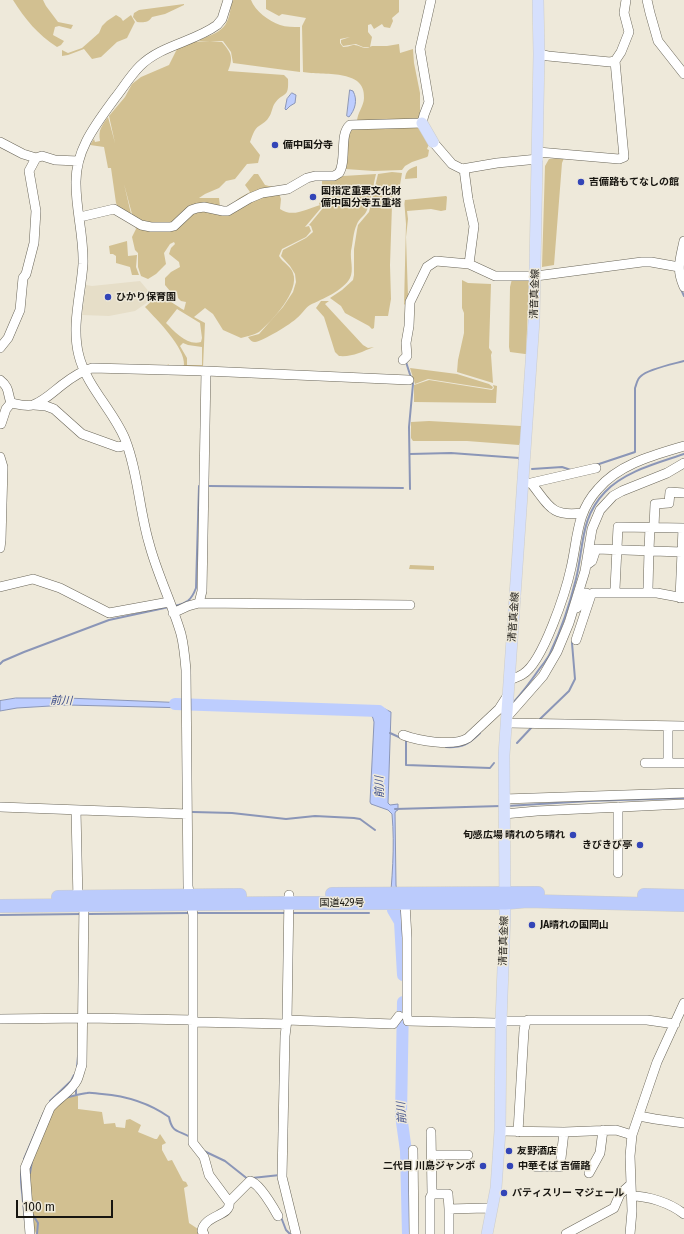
<!DOCTYPE html>
<html>
<head>
<meta charset="utf-8">
<style>
	body { margin:0 }
	#map { position:relative; width:684px; height:1234px; overflow:hidden; background:#eee9da; font-family:"Fira Sans",sans-serif }
	canvas { display:block }
	.scale { position:absolute; left:16px; top:1200px; width:97px; height:18px; box-sizing:border-box; border:2px solid #171510; border-top:0; padding-left:5px; font-size:12px; line-height:14px; white-space:nowrap; color:#171510; -webkit-text-stroke:3px #eee9da; paint-order:stroke }
</style>
</head>
<body>
<div id="map">
<canvas width="684" height="1234"></canvas>
<div class="scale">100 m</div>
</div>
<script>
const g = document.querySelector('canvas').getContext('2d');
g.lineJoin = 'round';
function paint(path, color) {
  g.fillStyle = color;
  g.fill(path, 'evenodd');
}
function strokePath(path, color, width, dash) {
  g.strokeStyle = color;
  g.lineWidth = width;
  g.lineCap = dash ? 'butt' : 'round';
  g.setLineDash(dash || []);
  g.stroke(path);
}
function drawText(font, color, halo, rows, align = 'center') {
  g.font = font + ' "Fira Sans","Noto Sans JP",sans-serif';
  g.lineWidth = 3;
  g.setLineDash([]);
  g.textBaseline = 'middle';
  g.strokeStyle = halo;
  g.fillStyle = color;
  for (const [text, x, y, turn = 0] of rows) {
    g.save();
    g.translate(x, y);
    g.rotate((+turn || 0) * Math.PI / 180);
    g.textAlign = isNaN(turn) ? turn : align;
    if (halo) g.strokeText(text, 0, 0);
    g.fillText(text, 0, 0);
    g.restore();
  }
}
const built = new Path2D(`
	M140 281 151 294 158 295 135 311 109 316 82 315 86 285 92 286Z`);
const green = new Path2D(`
	M13 0H43L46 6 58 22 73 25 71 29 59 26 55 27 53 35 64 41 61 45 57 47C38 35 25 19 13 0Z
	M232 0H251C255 11 269 21 280 25 286 27 293 27 300 27V72L233 63 231 52 223 41H200L199 40C225 30 228 28 232 0Z
	M266 0H399V12L392 18 393 21 390 28 384 27 382 24 374 29 371 24 368 25V32L372 37 370 47H363L356 44 343 46 341 43V40L350 37 340 39V43L343 47C347 47 349 46 353 45 360 44 363 51 372 46H387L399 44 400 53 413 49 414 63 420 93V120L357 122C357 113 364 106 364 98 366 68 322 76 303 72L302 26 306 18 282 14 279 16 266 9Z
	M184 4V5L165 14 152 17C149 22 144 23 137 22L133 17 134 13 139 10Z
	M116 15 121 18 123 21 131 15 135 22 127 38 117 42 101 57 92 59 84 49 68 55 62 56V50L68 53 82 48 99 33 102 26 107 21Z
	M210 41 222 42C231 53 234 57 228 71L284 75 288 79C289 99 284 91 275 103 272 107 272 113 269 117 267 121 263 123 259 126 254 129 252 137 250 142L260 155 258 163 247 164 235 179 226 181 219 188 205 194 199 198H219L220 206 218 213 229 214C231 201 239 198 250 192L245 185 254 174H258L265 185 277 188 281 199 280 209C293 218 306 209 320 205L321 208 305 227 309 226 311 231 306 237 282 249 279 256C283 263 291 266 293 273 300 291 272 321 259 332 254 335 247 336 241 338L223 330 213 314 205 308 194 317 205 323 203 367 201 368H170L167 366 168 364 170 366H182L184 365C185 347 157 320 145 307 149 304 154 298 158 297 165 296 178 307 184 310L186 302 181 301 178 298 177 292 170 291 165 285V278L171 272 180 267 179 262 169 254 171 248 175 244 174 242 170 244 164 253 166 264 156 274 148 279 141 276 138 267V253L135 250 132 237 136 229 124 184 132 218 119 210 116 203 111 168H108L104 147 90 145 94 139 95 142 100 141C98 129 102 126 108 117L115 143 109 116 125 97 132 84 141 77 169 65 178 47 190 42ZM177 309 200 323 202 338 201 342C187 346 175 332 166 323ZM183 343 188 345 202 347V365H187V358L180 346Z
	M417 126 429 144 427 149 429 150 428 156 427 157 412 162 405 166 402 170 374 171 345 169 349 129Z
	M564 158 562 163 554 265 542 267 545 166 549 159Z
	M417 166V178L405 179C406 170 409 169 417 166Z
	M392 172 402 173 400 185 394 194 392 205 390 265 391 299 388 316H375L374 328 372 329 369 326 345 313 341 306 330 298 342 290 353 280 354 275V249L357 230 358 225 369 212 378 174Z
	M376 174C373 186 372 198 367 210 365 216 359 218 357 224 353 232 353 243 351 251 350 260 354 270 350 278 343 291 322 299 310 305 305 308 302 314 297 318 291 324 263 341 255 342 252 342 250 340 248 337L259 334 283 307 293 292 296 282 295 274 290 266 281 256 283 250 306 238 313 232 311 226 309 225 323 208 319 204 322 197V180L339 178 343 176Z
	M446 196 447 197 446 210 441 211 431 209 407 211 408 219 406 237 408 296 406 299 407 302 404 305 406 224 404 199 405 204V200Z
	M127 241 128 256 137 255 136 267 139 275H132L130 267 116 263V256L113 254H110L109 246Z
	M512 279H529L526 354H525L510 352 509 347 510 287Z
	M462 280 468 283 491 284 489 348 492 352 491 355 493 383 457 372 458 360 464 333V313L462 308Z
	M321 301H329L325 304 363 345 368 348 374 347C361 352 353 357 339 356L335 352 324 317 316 308Z
	M410 368 457 374 489 384 493 387 492 389 428 379 415 384Z
	M429 380 492 390 494 388 493 385 497 386 496 403 414 402V385Z
	M429 421 521 426 522 438 519 445 467 441H413L411 438V422Z
	M410 565 434 566V570L409 569Z
	M75 1095 78 1096V1109L102 1112 104 1124 115 1123 116 1127 125 1128 126 1120 130 1119 141 1125 138 1132 155 1139H157L160 1134 166 1143 162 1145V1150L168 1161 172 1160 183 1181 186 1182 188 1186 184 1188 189 1223 198 1229 200 1234H36L33 1225 29 1172 32 1160 55 1106 69 1096Z`);
const water = new Path2D(`
	M350 90 353 91C358 100 355 110 349 117L347 116Z
	M292 93 296 95 295 103 290 106 286 110 285 109 287 99Z
	M16 698H67L188 703V708L67 705 17 708 0 711V701Z
	M369 709H385L391 712 388 803 390 805 398 804V810L396 811 395 813 396 885 402 924H399L389 913C392 880 395 847 392 814L388 810 371 804 370 802 374 722C373 716 370 714 369 709Z`);
const stream = new Path2D(`
	M681 289 684 296
	M406 362 413 384 409 427 410 489
	M410 454 451 453 519 458V459
	M596 465 635 452V388C637 383 637 379 641 376 648 369 673 364 684 361
	M532 469 562 467 571 470
	M209 486 403 488
	M174 606C187 603 191 601 196 588L199 486H201
	M0 664 3 661 24 652 109 620 169 607
	M512 704C522 693 531 681 540 668 544 663 549 657 551 651 562 628 570 603 576 579 584 546 580 518 605 492 625 471 658 463 684 454
	M540 719 569 691 575 679 572 643 573 640
	M390 733 401 738
	M406 740V765L490 768 494 763
	M517 743 531 728
	M446 747C462 748 469 744 480 733
	M507 806 589 801 684 798
	M395 809 501 806
	M193 812 232 813 286 819 315 816 354 818 360 819 375 830
	M198 913H285
	M292 913H369
	M89 914 189 913
	M0 915 81 914
	M77 1067 78 1056
	M76 1088V1095
	M65 1098C72 1096 79 1094 87 1093 91 1092 97 1094 102 1094 127 1096 149 1103 169 1117 172 1133 178 1130 190 1137
	M50 1101 71 1081 74 1075
	M204 1151 225 1161 249 1180
	M24 1159 44 1112
	M21 1169V1182L25 1222
	M30 1173 32 1161
	M252 1178 280 1175
	M33 1215 38 1223 37 1234
	M281 1217 286 1230 290 1234`);
const river = new Path2D(`
	M175 704 379 711 383 714
	M393 910 400 922 403 975
	M403 1002 401 1115 406 1151 408 1234`);
const minor = new Path2D(`
	M228 0 222 19 217 25C194 42 161 45 140 66 130 76 123 88 115 98 96 124 75 150 76 184 76 211 84 237 83 264 81 294 71 326 79 356 87 387 113 410 125 439 138 472 139 509 149 543 157 574 172 603 181 634 184 646 185 658 186 670L188 886 193 915V1143L204 1157 209 1175 229 1202 250 1181C259 1183 273 1207 278 1216
	M647 0 650 13 658 41 684 74
	M539 54 548 56 610 62 615 61 621 52 629 32 624 13 626 0
	M0 142 23 154 36 158 42 156 55 160 78 161
	M433 142 452 164 462 169 497 163 538 159
	M538 152 619 159 624 157 615 61
	M464 169 468 199 474 226 469 264 495 276H536L642 262H651L679 267
	M80 217 114 209 141 225 151 227H170L174 226 191 210 197 208 204 207 223 211H228L250 198 262 193 288 189 307 178 315 176H334L339 173C347 161 339 134 350 125L422 123 424 115 429 102 420 49 431 0
	M684 241C680 260 676 269 684 287
	M0 348 8 338 20 310 23 278 26 274 34 243 36 211 29 171 36 158
	M403 360 407 356 406 343 409 326 410 302 427 267 436 261 469 264
	M0 380C10 388 7 392 11 403 17 404 26 407 33 405 44 401 53 392 62 385 71 378 81 371 92 368L206 371 409 380
	M34 405 46 406 54 409 82 434 118 447 127 445
	M1 424 6 409 11 403
	M0 457 3 467 1 540 0 548
	M523 483H531C549 505 550 517 582 513
	M531 483 596 468
	M654 527 655 504 669 503 670 492 684 493
	M649 550 650 527
	M682 552 683 528
	M588 564 592 561 596 549 682 552 680 598
	M0 587 33 579 60 588 109 613 169 602
	M615 589 618 527 684 528
	M648 589 649 550
	M199 603 202 591 206 371
	M577 608 586 593 591 595 593 593H657L684 598
	M173 613 188 606 199 603 410 605
	M576 640 591 595
	M509 680C514 678 519 677 523 674 543 662 566 591 571 568 578 538 576 513 598 489 619 464 654 455 684 446
	M507 717 543 676 557 652 569 623 585 571 592 529 600 510 613 496 622 491 667 473 684 463
	M507 723 684 726
	M668 726V763H684
	M403 735C419 741 453 747 468 738L499 709 508 695
	M645 763H668
	M504 799 684 793
	M0 807 187 814
	M76 810 78 901
	M504 814 537 811 684 804
	M618 873V807
	M289 895 287 1020 285 1036 282 1177 296 1234
	M405 903 407 938V1016L408 1021 496 1023 506 1021H526L528 1020H647L675 1024
	M0 1019 86 1018 194 1020
	M287 1020 393 1024 399 1016
	M194 1022 286 1024
	M639 1116 655 1119 684 1123
	M500 1131 564 1132 616 1130 632 1135
	M518 1132 524 1030 526 1021
	M413 1150 414 1234
	M432 1155H468
	M536 1167H560L564 1132
	M589 1173 600 1153 603 1130
	M432 1194H448L449 1209 486 1208 492 1210
	M631 1196C649 1196 670 1203 684 1214
	M30 1234 25 1168 50 1108C58 1098 71 1092 77 1080 79 1076 80 1070 82 1065L84 900
	M204 1234 202 1231C204 1215 232 1216 229 1202
	M430 1234V1198L432 1194 431 1132
	M449 1234V1209
	M566 1234 614 1208 620 1194 630 1185
	M630 1234 632 1211 630 1156 632 1135 657 1062 684 1003`);
const major = new Path2D(`
	M422 123 433 142
	M487 1234 496 1188 500 1131 501 1022 505 914 504 755 534 320 539 54 538 0`);
const highway = new Path2D(`
	M332 894 538 893
	M644 895 684 896
	M58 897 240 895
	M0 906 289 903H505L527 901 684 905`);
const markers = [
	[275,145,4,"#3345b7"],
	[581,182,4,"#3345b7"],
	[313,197,4,"#3345b7"],
	[108,297,4,"#3345b7"],
	[573,835,4,"#3345b7"],
	[640,845,4,"#3345b7"],
	[532,925,4,"#3345b7"],
	[509,1151,4,"#3345b7"],
	[483,1166,4,"#3345b7"],
	[510,1166,4,"#3345b7"],
	[504,1193,4,"#3345b7"]
];
const poiNames = [
	["備中国分寺",283,145],
	["吉備路もてなしの館",589,182],
	["国指定重要文化財",321,191],
	["備中国分寺五重塔",321,203],
	["ひかり保育園",116,297],
	["旬感広場 晴れのち晴れ",565,835,"right"],
	["きびきび亭",632,845,"right"],
	["JA晴れの国岡山",540,925],
	["友野酒店",517,1151],
	["二代目 川島ジャンボ",475,1166,"right"],
	["中華そば 吉備路",518,1166],
	["パティスリー マジェール",512,1193]
];
const streetNames = [
	["清音真金線",535,294,-88],
	["清音真金線",514,617,-86],
	["国道429号",342,903],
	["清音真金線",504,941,-88]
];
const waterNames = [
	["前川",61,701,2],
	["前川",380,787,-91],
	["前川",402,1113,-93]
];
paint(built, '#e6dec8');
paint(green, '#d2c091');
paint(water, '#bdcdfe');
strokePath(water, '#8b96b7', 1);
strokePath(stream, '#8b96b7', 2);
strokePath(river, '#bdcdfe', 12);
strokePath(minor, '#6a6659', 10);
strokePath(major, '#ccccca', 12);
strokePath(highway, '#ccccca', 14);
strokePath(minor, '#fff', 9);
strokePath(major, '#d6e0fd', 11);
strokePath(highway, '#bbcbfc', 13);
for (const [x, y, r, color] of markers) {
  const dot = new Path2D();
  dot.arc(x, y, r, 0, 2 * Math.PI);
  g.fillStyle = color;
  g.fill(dot);
  strokePath(dot, '#eee9da', 1.5);
}
drawText('bold 10px', '#171510', '#eee9da', poiNames, 'left');
drawText('10px', '#171510', '#eee9da', streetNames);
drawText('italic 11px', '#40508c', '#eee9da', waterNames);
</script>
</body>
</html>
